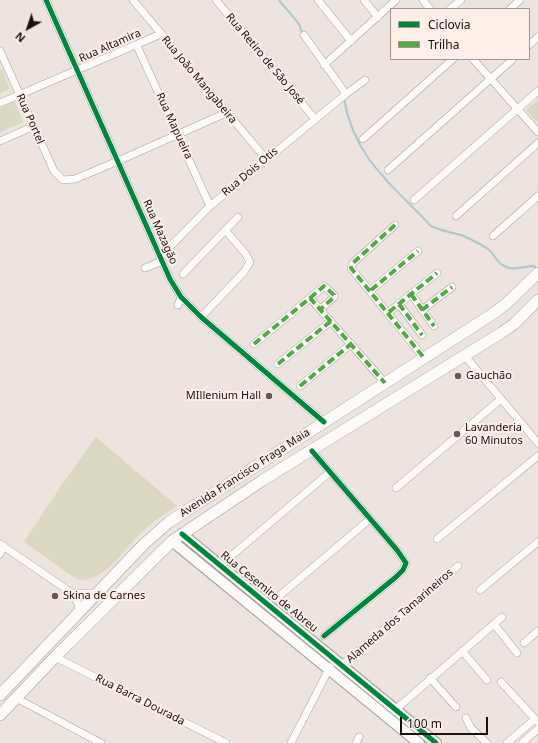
<!DOCTYPE html>
<html>
<head>
<meta charset="utf-8">
<style>
	body { margin:0 }
	#map { position:relative; width:538px; height:743px; overflow:hidden; background:#ede3df; font-family:"Noto Sans",sans-serif }
	canvas { display:block }
	.legend { position:absolute; left:390px; top:8px; width:140px; height:52px; box-sizing:border-box; background:#feeee8; border:1px solid #a29691; margin:0; padding:5px 7px; list-style:none; font-size:12px; color:#18110f }
	.legend li { display:flex; align-items:center; gap:8px; height:20px }
	.legend b { width:20px; border:1px solid #a29691 }
	.north { position:absolute; left:8px; top:8px; width:40px; height:40px; -webkit-text-stroke:3px #feeee8; paint-order:stroke; rotate:220deg; font-size:11px; font-weight:700; line-height:16px; text-align:center; color:#18110f }
	.north::after { content:''; display:block; margin:auto; width:14px; height:18px; background:#18110f; clip-path:polygon(50% 0,100% 100%,50% 72%,0 100%) }
	.scale { position:absolute; left:400px; top:717px; width:88px; height:18px; box-sizing:border-box; border:2px solid #18110f; border-top:0; padding-left:5px; font-size:12px; line-height:14px; white-space:nowrap; color:#18110f; -webkit-text-stroke:3px #feeee8; paint-order:stroke }
</style>
</head>
<body>
<div id="map">
<canvas width="538" height="743"></canvas>
<ul class="legend">
<li><b style="height:5px;background:#00873e"></b>Ciclovia</li>
<li><b style="height:5px;background:#52a841"></b>Trilha</li>
</ul>
<div class="north">N</div>
<div class="scale">100 m</div>
</div>
<script>
const g = document.querySelector('canvas').getContext('2d');
g.lineJoin = 'round';
function paint(path, color) {
  g.fillStyle = color;
  g.fill(path, 'evenodd');
}
function strokePath(path, color, width, dash) {
  g.strokeStyle = color;
  g.lineWidth = width;
  g.lineCap = dash ? 'butt' : 'round';
  g.setLineDash(dash || []);
  g.stroke(path);
}
function drawText(font, color, halo, rows, align = 'center') {
  g.font = font + ' "Noto Sans",sans-serif';
  g.lineWidth = 4;
  g.setLineDash([]);
  g.textBaseline = 'middle';
  g.strokeStyle = halo;
  g.fillStyle = color;
  for (const [text, x, y, turn = 0] of rows) {
    g.save();
    g.translate(x, y);
    g.rotate((+turn || 0) * Math.PI / 180);
    g.textAlign = isNaN(turn) ? turn : align;
    if (halo) g.strokeText(text, 0, 0);
    g.fillText(text, 0, 0);
    g.restore();
  }
}
const green = new Path2D(`
	M2 69 10 89 0 93V70Z
	M538 99V123L526 110Z
	M15 102 23 122 0 132V108Z
	M96 437 177 506C164 514 151 523 140 534 122 551 106 581 78 580L24 542 65 480Z`);
const stream = new Path2D(`
	M279 0 299 24 303 35
	M344 99C355 160 392 184 431 226 441 231 451 232 461 235 467 237 484 246 489 250 498 258 496 264 509 268 518 270 525 266 534 266L537 269`);
const street = new Path2D(`
	M46 0 170 279 181 297 201 317 324 422
	M133 0 266 159
	M216 0 314 118
	M318 0 351 41
	M364 0 378 17
	M423 0 430 9
	M450 9 461 0
	M510 9 520 0
	M304 35 346 94 365 80
	M529 45 538 37
	M137 46 210 206
	M0 51 54 171 63 180 75 179 118 161 226 113
	M473 59 538 132
	M324 65 396 0
	M0 103 161 34
	M363 139 453 59
	M0 141 34 126
	M388 170 513 59
	M414 200 538 91
	M456 216 538 143
	M395 225 353 263 351 268 424 358
	M493 236 538 196
	M160 257 210 206 346 94
	M145 268 162 261
	M183 274 238 217
	M371 290 418 251
	M411 294 434 326
	M310 298 324 286 334 295V297L321 309
	M399 304 422 335
	M178 305 181 297
	M422 310 452 287
	M389 312 437 273
	M201 317 244 272 250 262 245 253 225 230
	M254 344 310 298 385 383
	M465 356 538 443
	M278 364 331 321
	M300 386 351 344
	M312 451 397 550 406 563 403 570 396 577 324 636
	M396 488 501 399
	M437 539 538 456
	M0 544 72 593 78 604 80 613
	M0 554 4 546
	M230 557 330 472
	M480 590 538 542
	M72 593H97
	M278 597 370 519
	M494 624 517 653
	M524 643 538 631
	M462 651 487 680
	M55 657 226 743
	M342 665 458 566
	M430 678 456 707
	M501 682 538 722
	M16 698 101 743
	M395 710 502 617
	M466 718 471 728 487 743
	M291 743 330 667
	M356 743 359 737
	M507 743 535 719
	M522 743 538 729`);
const secondary = new Path2D(`
	M182 534 436 743
	M172 541 419 743`);
const primary = new Path2D(`
	M0 695 143 545 169 522 491 315 506 304 538 273
	M0 715 55 657 172 541 263 480 501 333 514 324 538 300`);
const quiet = new Path2D(`
	M395 225 353 263 351 268 424 358
	M371 290 418 251
	M411 294 434 326
	M310 298 324 286 334 295V297L321 309
	M399 304 422 335
	M422 310 452 287
	M389 312 437 273
	M254 344 310 298 385 383
	M278 364 331 321
	M300 386 351 344`);
const cycleway = new Path2D(`
	M46 0 170 279 181 297 201 317 324 422
	M312 451 397 550 406 563 403 570 396 577 324 636
	M182 534 436 743`);
const markers = [
	[458,376,4,"#635a58"],
	[269,396,4,"#635a58"],
	[457,434,4,"#635a58"],
	[55,596,4,"#635a58"]
];
const streetNames = [
	["Rua Altamira",110,46,-24],
	["Rua Retiro de São José",265,59,50],
	["Rua João Mangabeira",199,80,50],
	["Rua Portel",30,119,66],
	["Rua Mapueira",174,126,65],
	["Rua Dois Otis",250,172,-40],
	["Rua Mazagão",160,232,66],
	["Avenida Francisco Fraga Maia",245,473,-33],
	["Rua Cesemiro de Abreu",269,592,39],
	["Alameda dos Tamarineiros",400,616,-41],
	["Rua Barra Dourada",140,700,27]
];
const poiNames = [
	["Gauchão",466,376],
	["MIllenium Hall",261,396,"right"],
	["Lavanderia",465,428],
	["60 Minutos",465,441],
	["Skina de Carnes",63,596]
];
paint(green, '#dad7c2');
strokePath(stream, '#adc7cf', 2);
strokePath(street, '#a79f9b', 8);
strokePath(secondary, '#a79f9b', 12);
strokePath(primary, '#a79f9b', 12);
strokePath(street, '#fcfbfa', 7);
strokePath(secondary, '#fcfbfa', 10);
strokePath(primary, '#fcfbfa', 11);
strokePath(quiet, '#52a841', 4, [8, 4]);
strokePath(cycleway, '#00873e', 5);
for (const [x, y, r, color] of markers) {
  const dot = new Path2D();
  dot.arc(x, y, r, 0, 2 * Math.PI);
  g.fillStyle = color;
  g.fill(dot);
  strokePath(dot, '#feeee8', 1.5);
}
drawText('11px', '#18110f', '#feeee8', streetNames);
drawText('11px', '#18110f', '#feeee8', poiNames, 'left');
</script>
</body>
</html>
